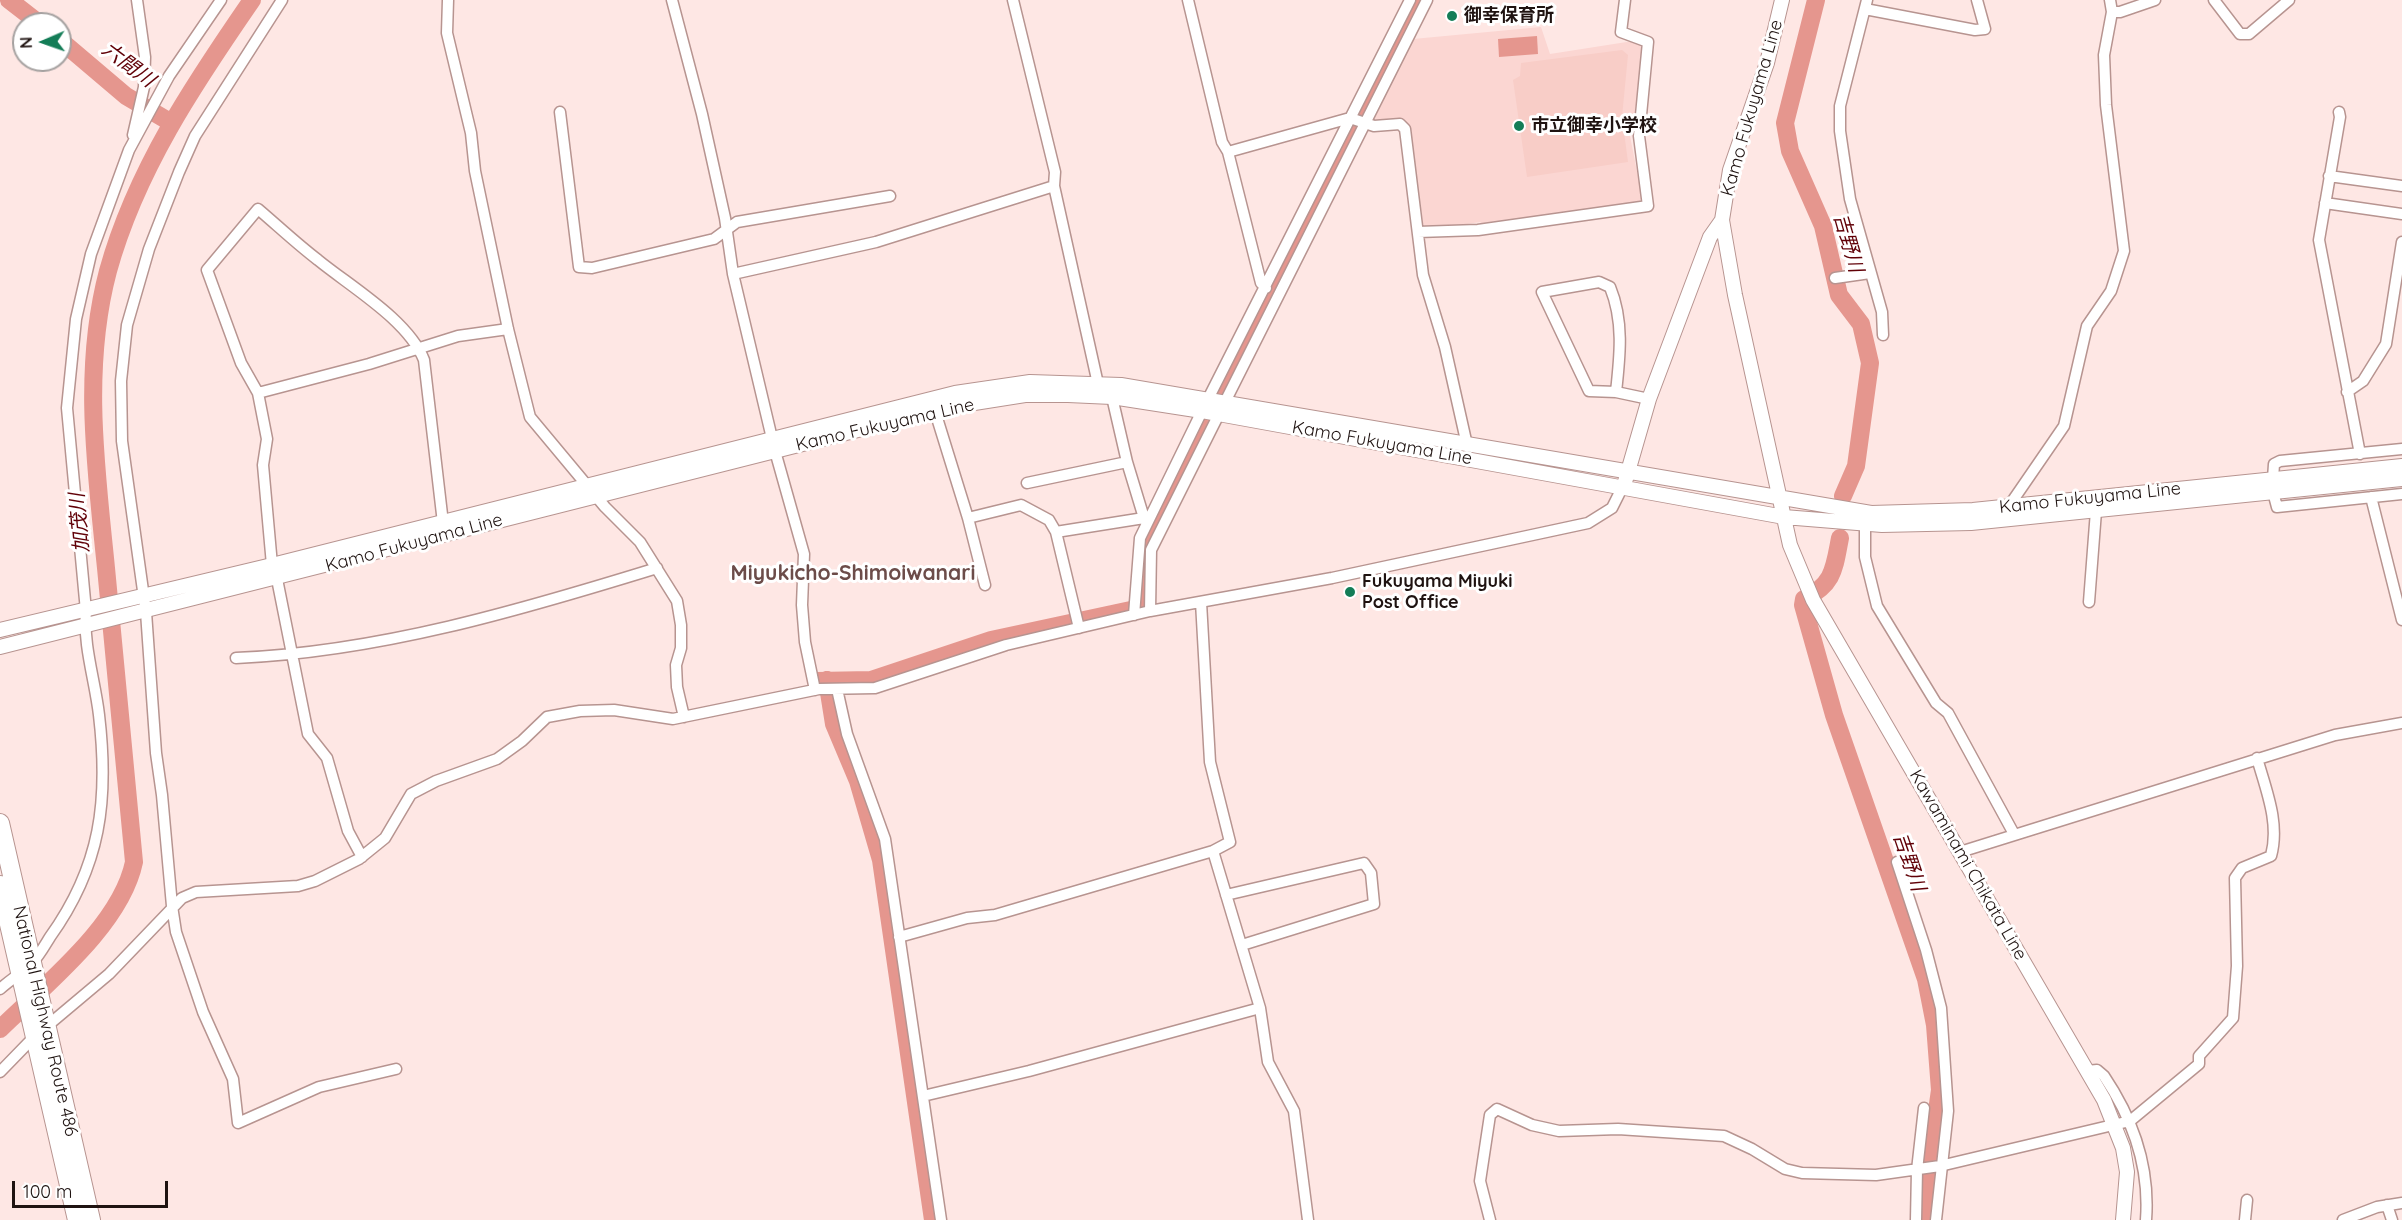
<!DOCTYPE html>
<html>
<head>
<meta charset="utf-8">
<style>
	body { margin:0 }
	#map { position:relative; width:2402px; height:1220px; overflow:hidden; background:#fee7e4; font-family:Quicksand,sans-serif }
	canvas { display:block }
	.north { position:absolute; left:12px; top:12px; width:60px; height:60px; box-sizing:border-box; background:#fff; border:2px solid #a5a1a0; border-radius:50%; rotate:268deg; font-size:16px; font-weight:700; line-height:24px; text-align:center; color:#1f1311 }
	.north::after { content:''; display:block; margin:auto; width:21px; height:27px; background:#147d57; clip-path:polygon(50% 0,100% 100%,50% 72%,0 100%) }
	.scale { position:absolute; left:12px; top:1181px; width:156px; height:27px; box-sizing:border-box; border:3px solid #1f1311; border-top:0; padding-left:8px; font-size:18px; line-height:21px; white-space:nowrap; color:#1f1311; -webkit-text-stroke:4px #fff; paint-order:stroke }
</style>
</head>
<body>
<div id="map">
<canvas width="2402" height="1220"></canvas>
<div class="north">N</div>
<div class="scale">100 m</div>
</div>
<script>
const g = document.querySelector('canvas').getContext('2d');
g.lineJoin = 'round';
function paint(path, color) {
  g.fillStyle = color;
  g.fill(path, 'evenodd');
}
function strokePath(path, color, width, dash) {
  g.strokeStyle = color;
  g.lineWidth = width;
  g.lineCap = dash ? 'butt' : 'round';
  g.setLineDash(dash || []);
  g.stroke(path);
}
function drawText(font, color, halo, rows, align = 'center') {
  g.font = font + ' Quicksand,"Noto Sans JP",sans-serif';
  g.lineWidth = 6;
  g.setLineDash([]);
  g.textBaseline = 'middle';
  g.strokeStyle = halo;
  g.fillStyle = color;
  for (const [text, x, y, turn = 0] of rows) {
    g.save();
    g.translate(x, y);
    g.rotate((+turn || 0) * Math.PI / 180);
    g.textAlign = isNaN(turn) ? turn : align;
    if (halo) g.strokeText(text, 0, 0);
    g.fillText(text, 0, 0);
    g.restore();
  }
}
const built = new Path2D(`
	M1541 27 1550 54 1633 41 1644 47 1635 113 1629 131 1642 197 1637 206 1484 226 1480 222 1429 230 1423 224 1410 131 1373 122 1413 39Z`);
const green = new Path2D(`
	M1622 50 1628 55 1622 117 1628 162 1527 177 1513 80 1520 76 1521 63Z`);
const water = new Path2D(`
	M1537 36 1538 54 1499 57 1498 39Z`);
const river = new Path2D(`
	M9 0 40 24
	M1816 0 1785 123 1790 151 1823 226 1839 295 1861 324 1870 363 1856 466 1843 496
	M60 40 126 96 170 122
	M1840 538C1834 569 1834 584 1804 599L1803 605 1834 715 1926 979 1935 1025 1940 1090 1927 1181 1925 1220
	M827 680 834 724 858 781 881 860 933 1220
	M817 681 871 680 991 640 1140 608 1143 601 1146 541 1150 531 1420 0
	M0 1029C46 984 121 925 134 862 125 764 115 666 106 568 96 468 82 369 108 271 136 170 194 84 252 0`);
const street = new Path2D(`
	M282 0 195 136 179 172 149 249 127 325 121 381 122 441 146 612 156 753 162 795 172 906 176 932 203 1012 233 1079 238 1123 319 1087 396 1069
	M448 0 447 33 471 133 475 171 508 329 530 417 605 507 640 542 677 601 681 625V648L676 665 677 687 684 717
	M672 0 702 114 725 218 733 274 775 451 804 554 802 605 805 642 815 690
	M1013 0 1055 172 1054 186 1098 384 1112 397 1127 462
	M1188 0 1222 142 1228 152 1261 283 1266 288
	M1867 0 1840 106V131L1850 199 1882 312 1883 335
	M2214 0 2240 34H2249L2289 0
	M1865 9 1975 30 1985 29 1977 0
	M2112 12H2120L2155 0
	M560 112 579 267 592 268 714 239 737 222 890 196
	M2339 112 2340 117 2319 240 2360 454
	M133 135 144 87 145 57 137 0
	M1228 152 1350 118 1374 126 1400 124 1405 129 1423 275 1445 347 1467 445
	M2329 176 2402 186
	M2325 203 2402 214
	M1418 232 1478 230 1648 206 1639 136 1648 42 1621 32 1625 0
	M733 274 876 242 1054 186
	M1835 278 1870 273
	M1616 392 1589 391 1542 292 1599 282 1610 287C1624 321 1620 356 1616 392L1649 399
	M2347 392 2363 381 2386 344 2402 242
	M258 393 369 364 458 336 508 329
	M1207 401 1410 0
	M1224 404 1427 0
	M933 405 968 518 1021 505 1049 520 1056 532 1079 628
	M2273 479 2274 464 2280 461 2402 449
	M1027 483 1127 462 1144 518
	M2273 492 2277 507 2402 494
	M2371 497 2402 620
	M2009 506 2064 426 2087 326 2111 291 2124 251 2106 105 2104 55 2112 12 2110 0
	M968 518 985 585
	M1865 525V557L1877 606 1936 703 1948 713 2014 834
	M1056 532 1144 518 1147 523
	M272 565 263 465 267 439 258 393 241 363 207 270 258 209C278 226 297 244 318 260 351 287 408 320 424 360L443 523
	M277 579 308 734 327 758 348 831 362 857
	M1201 602 1210 762 1230 842 1213 851 1260 1008 1268 1062 1294 1111 1308 1220
	M2089 602 2096 511
	M1150 611 1151 550 1219 414
	M1134 615 1140 538 1202 411
	M236 658C379 652 521 610 657 568
	M837 689 847 734 885 839 941 1220
	M1960 852 2335 735 2402 723
	M1897 862 1926 950 1941 1008 1948 1111 1936 1220
	M1226 895 1364 863 1371 873 1374 904 1242 945
	M899 937 967 918 995 915 1213 851
	M0 989C10 980 23 972 32 963 39 956 45 945 50 937 101 866 109 800 99 715 95 680 83 646 86 611L67 408 76 319 91 254 129 150 169 76 221 0
	M2087 1071 2097 1070 2104 1076C2133 1119 2150 1167 2146 1220
	M0 1072 34 1037 109 974 182 898 196 892 298 886 315 881 359 859 385 838 411 794 436 781 497 759 522 741 547 717 580 711 614 710 673 719 819 689 875 688 1006 645 1150 611 1332 578 1588 523 1612 508 1623 486
	M923 1096 1029 1071 1260 1008
	M2387 1205 2392 1220
	M1490 1220 1480 1181 1490 1115 1497 1109 1532 1125 1559 1131 1618 1129 1724 1136 1752 1149 1785 1169 1802 1173 1876 1175 1940 1166 2130 1121 2199 1064V1056L2233 1018 2237 966 2235 878 2242 868 2271 856C2280 823 2266 790 2257 758
	M1916 1220 1917 1170 1924 1108
	M2245 1220 2247 1200
	M2343 1220 2377 1207 2402 1203`);
const secondary = new Path2D(`
	M1782 0 1767 63 1730 170 1722 220 1735 295 1790 545 1813 600 2104 1100 2123 1148 2127 1172 2123 1220
	M1625 482 1649 399 1710 237 1722 220
	M0 630 272 565 955 393 1030 382 1121 385 1871 513 1973 510 2402 466
	M0 647 949 407 1025 395H1068L1112 397 1202 411 1784 517 1882 525 1971 523 2402 479`);
const highway = new Path2D(`
	M0 823 91 1220
	M0 885 77 1220`);
const markers = [
	[1452,16,6,"#147d57"],
	[1519,126,6,"#147d57"],
	[1350,592,6,"#147d57"]
];
const poiNames = [
	["御幸保育所",1464,16],
	["市立御幸小学校",1531,126],
	["Fukuyama Miyuki",1362,582],
	["Post Office",1362,603]
];
const streetNames = [
	["Kamo Fukuyama Line",1752,108,-74],
	["Kamo Fukuyama Line",885,425,-13],
	["Kamo Fukuyama Line",1382,443,10],
	["Kamo Fukuyama Line",2090,498,-6],
	["Kamo Fukuyama Line",414,543,-15],
	["Kawaminami Chikata Line",1968,865,60],
	["National Highway Route 486",45,1021,77]
];
const waterNames = [
	["六間川",128,65,37],
	["吉野川",1848,243,74],
	["加茂川",80,523,-95],
	["吉野川",1909,862,71]
];
const quarterNames = [
	["Miyukicho-Shimoiwanari",853,574]
];
paint(built, '#fbd6d2');
paint(green, '#f8cdc7');
paint(water, '#e5968e');
strokePath(river, '#e5968e', 18);
strokePath(street, '#b79490', 13);
strokePath(secondary, '#b79490', 16);
strokePath(highway, '#b79490', 20);
strokePath(street, '#fff', 10);
strokePath(secondary, '#fff', 14);
strokePath(highway, '#fff', 18);
for (const [x, y, r, color] of markers) {
  const dot = new Path2D();
  dot.arc(x, y, r, 0, 2 * Math.PI);
  g.fillStyle = color;
  g.fill(dot);
  strokePath(dot, '#fff', 2);
}
drawText('bold 18px', '#1f1311', '#fff', poiNames, 'left');
drawText('18px', '#1f1311', '#fff', streetNames);
drawText('italic 20px', '#610007', '#fff', waterNames);
drawText('bold 21px', '#6c4c49', '#fff', quarterNames);
</script>
</body>
</html>
